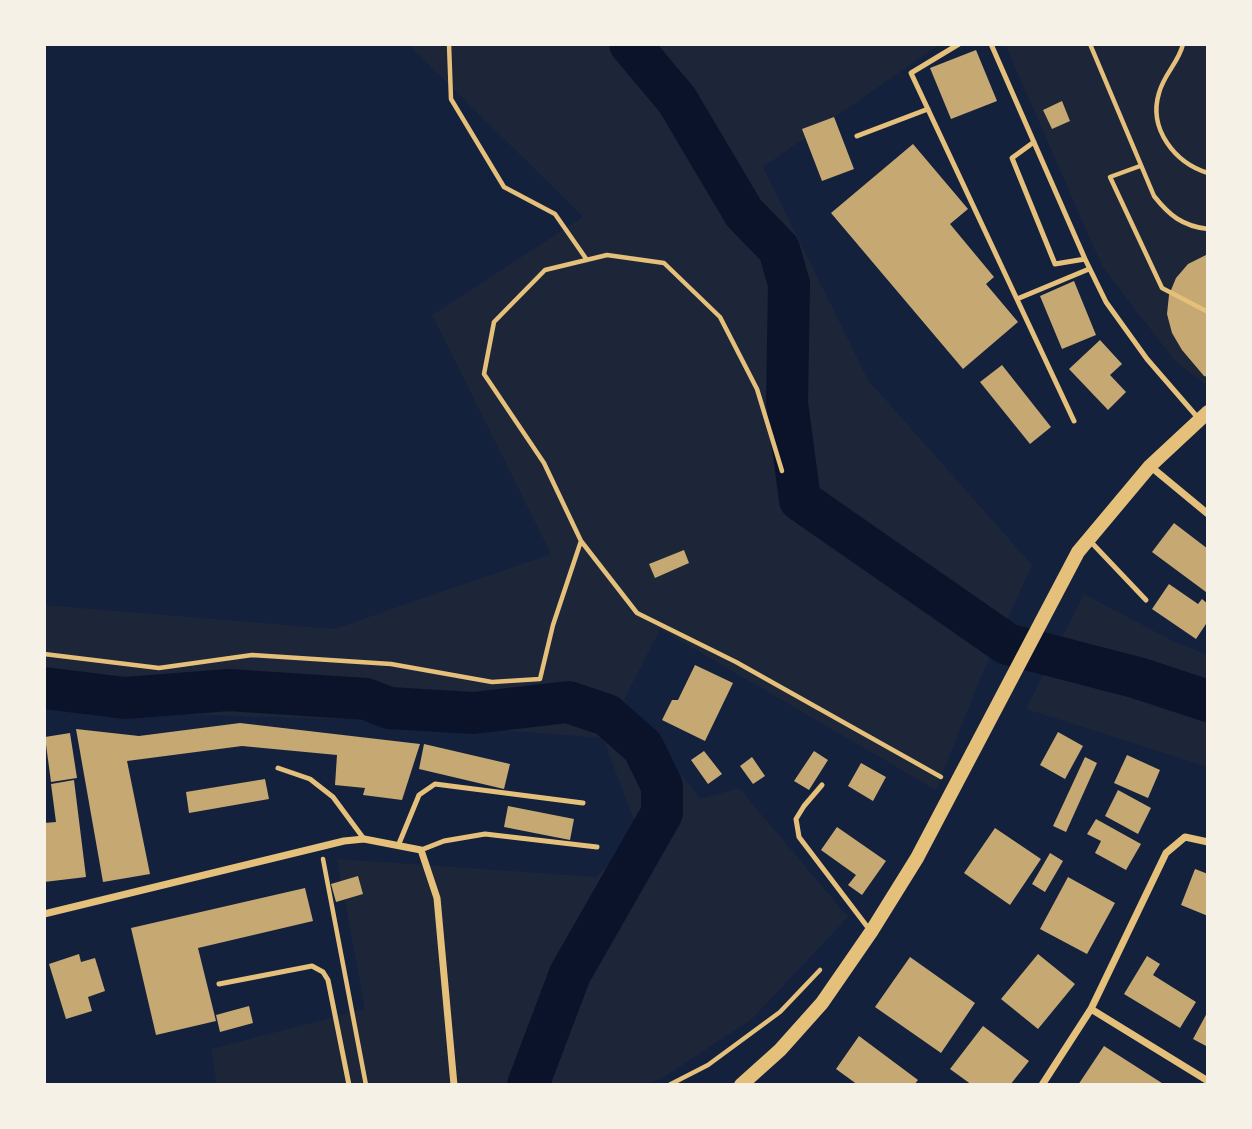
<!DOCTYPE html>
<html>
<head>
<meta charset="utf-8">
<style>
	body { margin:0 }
	#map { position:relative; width:1252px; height:1129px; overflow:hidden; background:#14213d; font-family:Literata,serif }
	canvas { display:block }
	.frame { position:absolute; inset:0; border:46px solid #f6f1e7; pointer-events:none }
</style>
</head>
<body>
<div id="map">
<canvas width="1252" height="1129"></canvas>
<div class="frame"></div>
</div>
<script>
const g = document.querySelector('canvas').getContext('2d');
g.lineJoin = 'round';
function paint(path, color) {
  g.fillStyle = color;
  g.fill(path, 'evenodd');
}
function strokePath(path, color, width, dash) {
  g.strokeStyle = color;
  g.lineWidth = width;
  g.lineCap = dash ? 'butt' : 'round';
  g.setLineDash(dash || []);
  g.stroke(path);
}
const green = new Path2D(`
	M408 44H940L763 167 868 380 1032 565 980 679 936 790 660 629 624 700 700 799 739 788 848 917 752 1019 661 1079 639 1085H217L211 1049 365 1009 337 859 596 877 638 831 603 738 370 720 82 711 44 707V605L334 629 551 554 432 315 583 217Z
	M1005 44H1208V381L1205 384 1175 361 1102 266Z
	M1084 594 1175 642 1208 655V767L1026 709Z`);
const river = new Path2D(`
	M630 44 677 100 744 213 779 249 789 284 787 403 800 500 1007 644 1138 678 1208 701
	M44 688 125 698 229 690 366 699 389 708 473 713 568 702 607 715 643 747 662 786V813L570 974 528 1085`);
const building = new Path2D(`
	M976 50 997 101 951 119 930 68Z
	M1062 101 1070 121 1052 129 1043 110Z
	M834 117 854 169 822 181 802 129Z
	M913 144 968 209 950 224 994 277 986 284 1018 322 963 369 831 213Z
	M1208 254V377L1204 376 1182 350 1172 333 1167 314 1169 295 1176 278 1188 264Z
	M1074 281 1096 335 1062 349 1040 296Z
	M1100 340 1122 364 1110 375 1126 392 1108 410 1069 369Z
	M1002 365 1051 427 1030 444 980 382Z
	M1174 523 1208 549V589L1206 592 1152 552Z
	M684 550 689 563 655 578 649 564Z
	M1169 584 1198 604 1202 599 1208 604V621L1196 639 1152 609Z
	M695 665 733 683 705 741 662 720 672 700H678Z
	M240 723 420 744 402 800 363 795 365 788 335 785 337 755 242 746 127 761 150 874 103 882 76 729 139 736Z
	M1058 732 1083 746 1065 779 1040 765Z
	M70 733 77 778 51 782 45 737Z
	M424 744 510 764 504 789 419 769Z
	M704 751 722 774 708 784 691 760Z
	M814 751 828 760 809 790 794 781Z
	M1127 755 1160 770 1148 798 1114 783Z
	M752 757 765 776 753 784 740 766Z
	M1085 757 1097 763 1066 832 1053 826Z
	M861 763 886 777 873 801 848 786Z
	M265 779 269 799 189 813 186 792Z
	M74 780 86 877 44 882V823L56 822 51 784Z
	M1118 790 1151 808 1138 834 1105 816Z
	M508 806 574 819 570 840 504 827Z
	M1096 819 1141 844 1126 870 1095 853 1101 841 1087 834Z
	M837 827 886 861 862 895 848 885 856 875 821 850Z
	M995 828 1041 859 1010 905 964 873Z
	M1050 853 1063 861 1045 892 1032 884Z
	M1195 869 1208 874V916L1181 905Z
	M358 876 363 894 336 902 331 884Z
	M1068 877 1115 903 1087 954 1040 929Z
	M305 888 313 921 198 948 216 1021 156 1035 131 928Z
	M79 954 81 962 95 958 105 991 88 997 92 1011 66 1019 49 964Z
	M1038 954 1075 984 1038 1029 1001 999Z
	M1147 956 1160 964 1153 975 1196 1002 1180 1028 1124 994Z
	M910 957 975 1003 941 1053 875 1007Z
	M249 1006 253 1023 220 1032 216 1015Z
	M1208 1011V1047L1193 1039Z
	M983 1026 1029 1061 1010 1085H972L950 1069Z
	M859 1036 918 1080 914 1085H858L836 1069Z
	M1104 1046 1165 1085H1078Z`);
const path = new Path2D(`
	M449 44 451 99 504 187 555 214 587 260
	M1090 44 1154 196C1169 215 1182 226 1208 229
	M1183 44C1179 62 1164 74 1159 93 1148 129 1175 163 1208 173
	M1140 166 1110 177 1162 288 1208 312
	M782 471 757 389 720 317 664 263 607 255 545 270 494 322 484 374 544 463 581 541 637 613 736 662 941 777
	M44 654 159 668 252 655 391 664 492 682 540 679 553 625 581 541
	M323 859 366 1085
	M669 1085 708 1065 780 1012 820 970`);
const service = new Path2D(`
	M959 44 911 73 1074 421
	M991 44 1085 259 1106 302 1147 359 1199 419
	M857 136 928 109
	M1034 142 1012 158 1055 264 1085 259
	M1017 299 1089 269
	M1090 541 1146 600
	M278 768 310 779 333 797 364 839
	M822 785 804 806 796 819 799 837 869 929
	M398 846 419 795 435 784 583 803
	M421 850 444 841 485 834 597 847
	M219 984 312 966 323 972 328 980 349 1085`);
const minor = new Path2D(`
	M1150 466 1208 514
	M44 914 344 841 364 839 421 850 437 898 454 1085
	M1091 1009 1208 1081
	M1042 1085 1091 1009 1166 853 1185 837 1208 842`);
const secondary = new Path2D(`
	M741 1085 780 1050 822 1003 871 932 917 858 1078 552 1150 466 1208 412`);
paint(green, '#1d2539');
strokePath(river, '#0b132b', 42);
paint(building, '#c6a872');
strokePath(path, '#e5c07b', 4.5);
strokePath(service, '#e5c07b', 5);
strokePath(minor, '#e5c07b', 7);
strokePath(secondary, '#e5c07b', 14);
</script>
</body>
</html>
